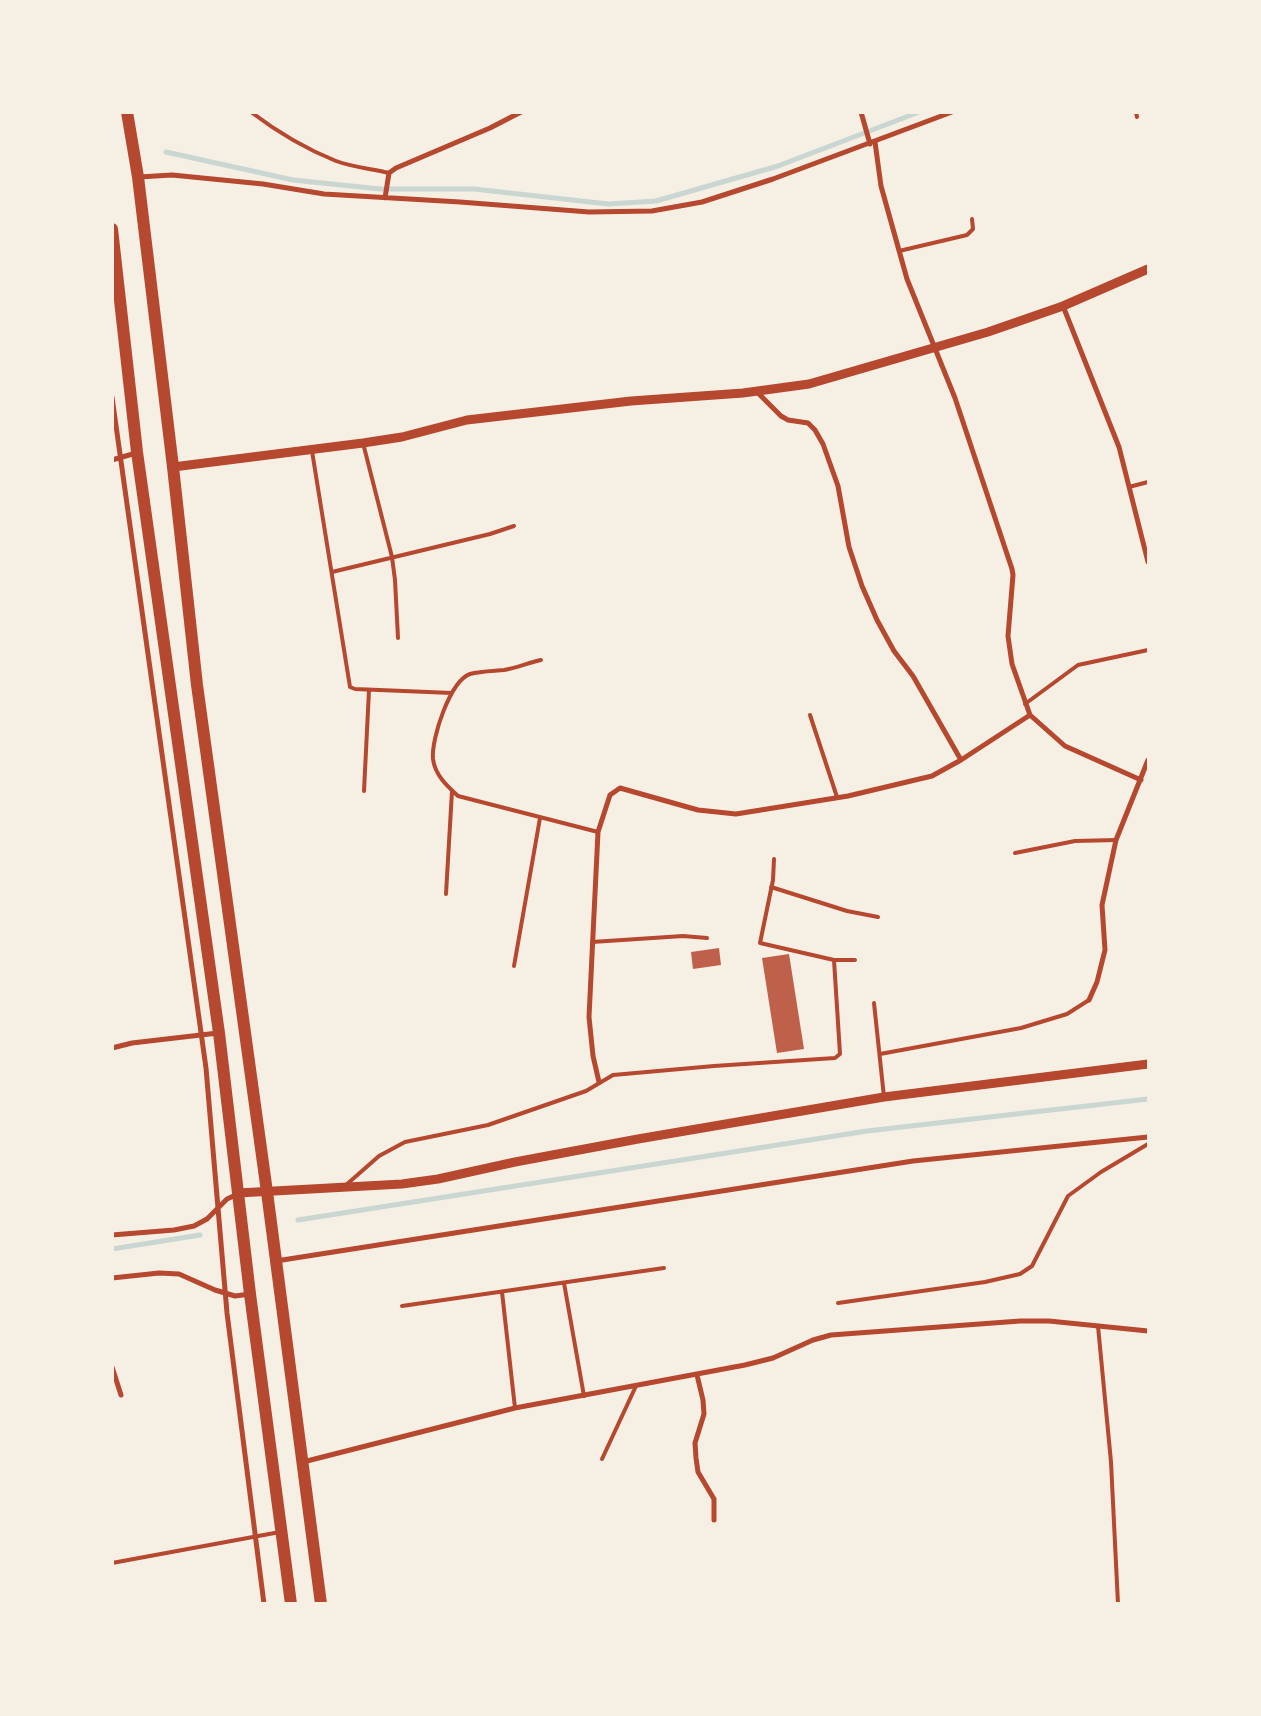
<!DOCTYPE html>
<html>
<head>
<meta charset="utf-8">
<style>
	body { margin:0 }
	#map { position:relative; width:1261px; height:1716px; overflow:hidden; background:#f6efe4; font-family:"Varela Round",sans-serif }
	canvas { display:block }
	.frame { position:absolute; inset:0; border:114px solid #f6efe4; pointer-events:none }
</style>
</head>
<body>
<div id="map">
<canvas width="1261" height="1716"></canvas>
<div class="frame"></div>
</div>
<script>
const g = document.querySelector('canvas').getContext('2d');
g.lineJoin = 'round';
function strokePath(path, color, width, dash) {
  g.strokeStyle = color;
  g.lineWidth = width;
  g.lineCap = dash ? 'butt' : 'round';
  g.setLineDash(dash || []);
  g.stroke(path);
}
function paint(path, color) {
  g.fillStyle = color;
  g.fill(path, 'evenodd');
}
const stream = new Path2D(`
	M166 152 293 180 380 189H474L608 204 656 201 778 166 919 112
	M298 1220 867 1131 1148 1099
	M112 1249 200 1235`);
const building = new Path2D(`
	M719 948 721 965 693 969 691 952Z
	M789 954 804 1049 777 1053 762 958Z`);
const service = new Path2D(`
	M251 112C276 131 306 149 336 161 352 167 372 169 389 173
	M1136 112 1137 117
	M899 251 967 235 973 229 972 219
	M363 443 392 557 395 580 398 638
	M312 451 350 687 355 689 452 693
	M1129 487 1148 482
	M332 572 490 534 514 526
	M541 660C528 663 516 668 504 670 493 671 480 671 470 674 450 681 431 739 433 759 435 775 447 786 458 796L598 832
	M1025 704 1078 665 1148 650
	M810 715 837 797
	M364 791 369 690
	M1015 853 1075 841 1116 840
	M774 859 773 880 760 943 834 960H855
	M771 887 847 911 878 917
	M446 894 452 791
	M592 942 683 936 707 938
	M514 966 540 818
	M874 1003 884 1097
	M880 1054 1021 1028 1067 1014 1089 1000
	M346 1185 379 1156 405 1142 488 1125 586 1091 613 1075 714 1066 835 1058 840 1054 834 960
	M564 1283 584 1396
	M502 1292 515 1408
	M838 1303 985 1282 1020 1274 1032 1266 1068 1196 1101 1172 1148 1144
	M402 1306 664 1268
	M1098 1326 1111 1462 1118 1604
	M602 1459 636 1386
	M112 1563 280 1532`);
const minor = new Path2D(`
	M861 112 870 144
	M875 142 881 186 907 279 955 398 1012 569 1013 575 1008 636 1012 664 1030 715 1065 746 1141 780
	M139 177 172 175 263 184 324 194 460 202 589 212 652 211 702 202 773 179 952 112
	M385 198 389 173 396 168 490 128 521 112
	M1063 306 1119 447 1148 562
	M756 391 781 416 788 420 808 423 815 430 823 444 838 486 849 547 862 586 877 620 894 651 913 676 961 760
	M112 397 206 1068 227 1313 264 1604
	M112 460 136 453
	M1089 1000 1097 982 1105 950 1102 905 1116 840 1148 760
	M112 1048 132 1043 218 1033
	M599 1082 593 1056 589 1017 598 832 610 795 620 788 698 810 736 814 848 796 932 776 961 760 1030 715
	M112 1235 174 1230 194 1226 207 1219 227 1199 238 1194
	M276 1261 913 1161 1148 1137
	M112 1278 159 1273 179 1274 215 1290 235 1296 250 1294
	M112 1367 121 1395
	M697 1375 703 1400 704 1414 695 1443 696 1458 698 1472 714 1499V1520
	M303 1462 515 1408 745 1365 773 1358 813 1340 831 1335 1020 1321H1049L1148 1331`);
const tertiary = new Path2D(`
	M173 467 363 443 402 437 467 420 631 401 743 393 809 384 988 332 1063 306 1148 269
	M238 1193 402 1184 438 1179 515 1162 638 1139 884 1097 1148 1064`);
const trunk = new Path2D(`
	M127 112 138 177 173 467 197 685 267 1192 321 1604
	M112 229 137 452 219 1033 250 1294 291 1604`);
strokePath(stream, '#c9d6d2', 5);
paint(building, '#bf614a');
strokePath(service, '#b5482f', 4);
strokePath(minor, '#b5482f', 5);
strokePath(tertiary, '#b5482f', 9);
strokePath(trunk, '#b5482f', 12);
</script>
</body>
</html>
